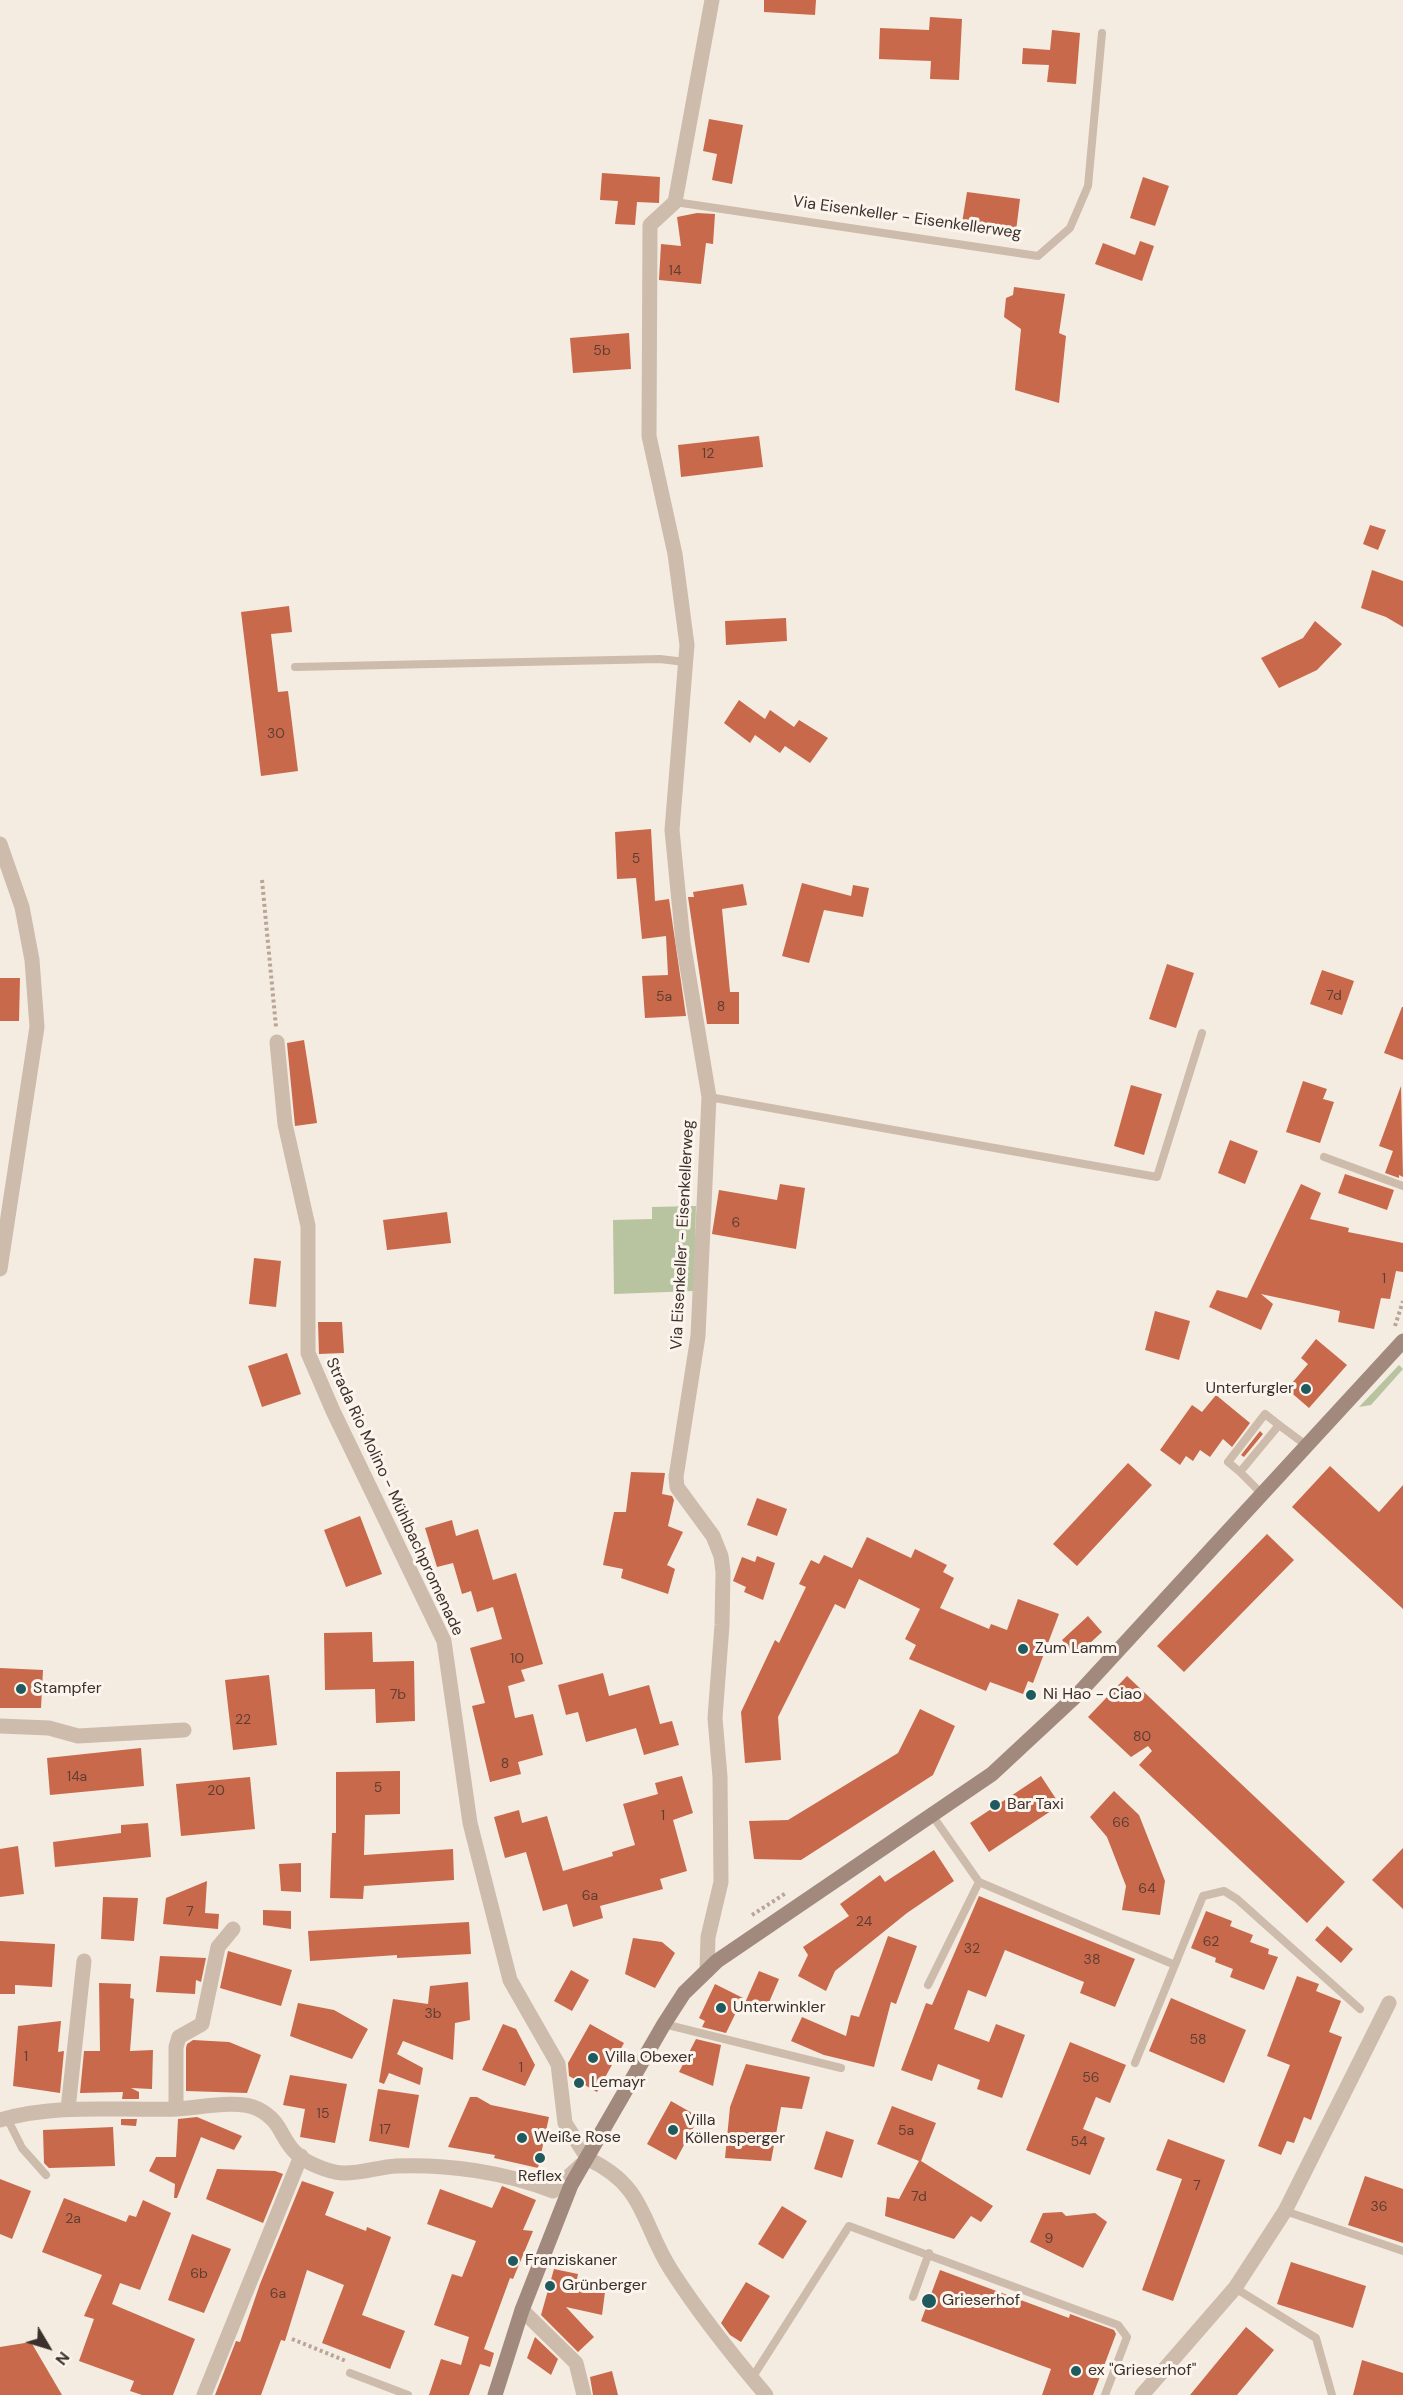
<!DOCTYPE html>
<html>
<head>
<meta charset="utf-8">
<style>
	body { margin:0 }
	#map { position:relative; width:1403px; height:2395px; overflow:hidden; background:#f4ebe1; font-family:"DM Sans",sans-serif }
	canvas { display:block }
	.north { position:absolute; left:18px; top:2317px; width:60px; height:60px; -webkit-text-stroke:4px #fbf5ee; paint-order:stroke; rotate:128deg; font-size:16px; font-weight:700; line-height:24px; text-align:center; color:#3b302b }
	.north::after { content:''; display:block; margin:auto; width:21px; height:27px; background:#3b302b; clip-path:polygon(50% 0,100% 100%,50% 72%,0 100%) }
</style>
</head>
<body>
<div id="map">
<canvas width="1403" height="2395"></canvas>
<div class="north">N</div>
</div>
<script>
const g = document.querySelector('canvas').getContext('2d');
g.lineJoin = 'round';
function paint(path, color) {
  g.fillStyle = color;
  g.fill(path, 'evenodd');
}
function strokePath(path, color, width, dash) {
  g.strokeStyle = color;
  g.lineWidth = width;
  g.lineCap = dash ? 'butt' : 'round';
  g.setLineDash(dash || []);
  g.stroke(path);
}
function drawText(font, color, halo, rows, align = 'center') {
  g.font = font + ' "DM Sans",sans-serif';
  g.lineWidth = 6;
  g.setLineDash([]);
  g.textBaseline = 'middle';
  g.strokeStyle = halo;
  g.fillStyle = color;
  for (const [text, x, y, turn = 0] of rows) {
    g.save();
    g.translate(x, y);
    g.rotate((+turn || 0) * Math.PI / 180);
    g.textAlign = isNaN(turn) ? turn : align;
    if (halo) g.strokeText(text, 0, 0);
    g.fillText(text, 0, 0);
    g.restore();
  }
}
const green = new Path2D(`
	M696 1206 694 1291 614 1294 613 1220 652 1219V1207Z
	M1399 1365 1403 1369 1371 1405 1359 1407Z`);
const building = new Path2D(`
	M764 0H816L815 15 764 12Z
	M930 17 962 19 959 80 930 79 931 61 879 59 880 28 929 30Z
	M1052 30 1080 33 1076 84 1047 82 1049 65 1022 64 1023 48 1050 50Z
	M709 119 743 125 732 184 712 180 717 154 703 151Z
	M602 173 660 177 659 203 637 202 635 225 615 224 618 201 600 200Z
	M1143 177 1169 186 1155 226 1130 218Z
	M967 192 1020 199 1016 231 962 223Z
	M697 213 715 214 713 244 706 243 701 284 659 280 661 244 681 246 677 217Z
	M1140 241 1154 246 1142 281 1095 264 1103 243 1135 255Z
	M1014 287 1065 294 1059 333 1066 336 1059 403 1015 390 1021 329 1004 317 1006 298 1013 295Z
	M629 333 631 369 573 373 570 338Z
	M759 436 763 467 681 477 678 445Z
	M1370 525 1386 530 1378 550 1363 544Z
	M1372 570 1403 581V627L1386 617 1361 608Z
	M289 606 292 632 271 634 278 692 288 691 298 771 261 776 241 612Z
	M786 618 787 641 726 645 725 621Z
	M1315 621 1342 644 1317 670 1279 688 1261 658 1303 638Z
	M739 700 765 719 770 710 794 727 799 720 828 738 810 763 785 746 780 753 755 735 750 743 724 723Z
	M651 829 655 901 669 899 686 1016 645 1018 642 976 668 975 666 936 642 939 636 878 617 879 615 832Z
	M802 883 851 896 853 885 869 888 863 917 824 910 809 963 782 956Z
	M743 884 747 905 722 909 730 992H739V1024H707L688 897H694L693 892Z
	M1167 964 1194 973 1176 1028 1149 1019Z
	M1322 970 1354 981 1342 1015 1310 1004Z
	M0 978H20L19 1021H0Z
	M1402 1007H1403V1060L1384 1053Z
	M304 1040 317 1123 295 1126 287 1043Z
	M1303 1081 1327 1089 1323 1099 1334 1102 1320 1143 1286 1132Z
	M1131 1085 1162 1094 1144 1155 1114 1146Z
	M1401 1086 1403 1177 1399 1175V1178L1385 1173 1393 1151 1379 1146Z
	M1230 1140 1258 1151 1245 1184 1218 1173Z
	M1345 1174 1394 1190 1387 1210 1338 1193Z
	M780 1184 805 1188 796 1249 712 1234 719 1190 777 1200Z
	M1301 1184 1321 1193 1310 1219 1349 1228 1348 1232 1403 1243V1272L1396 1271 1390 1299 1381 1298 1374 1329 1338 1322 1340 1311 1261 1294 1273 1304 1261 1330 1209 1307 1217 1290 1247 1298Z
	M447 1212 451 1243 387 1250 383 1220Z
	M254 1258 281 1261 276 1307 249 1304Z
	M1155 1311 1190 1321 1179 1360 1145 1350Z
	M318 1322H342L344 1353 319 1354Z
	M1316 1339 1347 1365 1309 1408 1287 1389 1308 1364 1301 1358Z
	M287 1353 301 1394 262 1407 248 1366Z
	M1216 1395 1250 1423 1232 1447 1223 1439 1210 1457 1200 1450 1193 1461 1186 1456 1180 1465 1160 1450 1192 1405 1202 1412Z
	M1260 1431 1263 1434 1244 1457 1241 1455Z
	M1128 1463 1152 1485 1077 1566 1053 1544Z
	M1330 1466 1379 1512 1403 1485V1609L1292 1507Z
	M631 1472 665 1473 662 1494 672 1496 674 1500 668 1526 683 1532 667 1565 675 1569 668 1594 621 1578 623 1569 603 1565 614 1512H626Z
	M757 1498 787 1509 777 1536 747 1525Z
	M360 1516 382 1574 346 1587 324 1530Z
	M452 1520 456 1536 478 1529 493 1580 516 1573 543 1664 521 1670 525 1681 508 1686 515 1718 533 1714 543 1755 518 1762 521 1774 490 1782 472 1706 485 1703 470 1648 502 1639 493 1607 477 1612 471 1591 462 1594 453 1563 437 1567 425 1528Z
	M1267 1534 1294 1560 1184 1672 1157 1646Z
	M867 1537 911 1558 915 1549 947 1565 943 1572 954 1578 940 1608 989 1629 991 1624 1007 1630 1018 1599 1059 1614 1033 1683 1028 1681 1023 1694 990 1682 986 1691 909 1659 916 1645 905 1639 920 1609 859 1579 845 1609 835 1604 778 1717 781 1760 745 1763 741 1712 775 1640 779 1643 806 1587 799 1584 811 1560 819 1564 824 1555 852 1568Z
	M757 1556 775 1563 763 1600 744 1592 746 1587 733 1581 742 1557 755 1562Z
	M1088 1616 1102 1632 1076 1656 1062 1640Z
	M372 1632 373 1662 414 1661 415 1721 376 1723 375 1689 325 1690 324 1633Z
	M0 1668 43 1670 41 1708H0Z
	M603 1673 609 1696 649 1685 660 1724 672 1721 679 1745 644 1755 636 1728 586 1742 578 1712 566 1715 558 1685Z
	M269 1675 277 1745 233 1750 225 1680Z
	M1127 1676 1345 1882 1307 1923 1139 1765 1152 1751 1148 1746 1131 1757 1088 1717Z
	M920 1709 955 1726 933 1775 801 1860 754 1859 749 1821 788 1820 898 1753Z
	M141 1748 144 1786 50 1795 47 1758Z
	M400 1771V1814L365 1815 364 1855 453 1849 454 1880 364 1886 363 1899 330 1898 332 1833H336V1772Z
	M682 1776 693 1813 673 1820 687 1871 660 1879 663 1889 600 1906 603 1918 573 1927 567 1904 543 1911 526 1852 505 1858 494 1817 519 1810 522 1823 547 1816 563 1871 613 1856 612 1852 635 1845 623 1804 658 1794 655 1783Z
	M1041 1776 1060 1805 989 1852 970 1823Z
	M250 1777 255 1829 181 1836 176 1784Z
	M1114 1791 1139 1815 1165 1881 1160 1915 1122 1910 1126 1886 1107 1837 1090 1817Z
	M148 1823 151 1857 55 1867 53 1842 121 1833V1825Z
	M18 1846 24 1894 0 1897V1849Z
	M1403 1848V1909L1372 1880Z
	M934 1850 954 1881 907 1913 835 1971 826 1991 798 1976 808 1955 803 1947 849 1916 840 1904 880 1875 885 1882Z
	M301 1863V1892L281 1891 279 1864Z
	M207 1881 205 1913 219 1914 218 1929 163 1924 166 1898Z
	M979 1896 1135 1959 1115 2007 1080 1993 1084 1982 1005 1950 986 1997 968 1990 954 2029 989 2042 996 2024 1025 2035 1002 2098 977 2089 980 2080 938 2064 932 2081 901 2070 926 2003 932 2005Z
	M103 1897 138 1898 134 1941 101 1939Z
	M263 1910 291 1911V1929L263 1925Z
	M1206 1911 1232 1921 1230 1926 1253 1935 1250 1942 1269 1949 1268 1954 1278 1957 1264 1990 1230 1977 1233 1969 1215 1962 1216 1958 1191 1948Z
	M469 1922 471 1954 397 1958V1955L310 1961 308 1931Z
	M1327 1926 1353 1949 1341 1963 1315 1940Z
	M888 1936 917 1946 896 2004 891 2002 874 2067 824 2055 791 2041 802 2017 846 2036 851 2015 859 2017Z
	M633 1938 662 1942 675 1953 655 1988 625 1974Z
	M0 1941 55 1944 52 1987 15 1985V1994H0Z
	M228 1951 292 1970 281 2006 220 1988Z
	M160 1956 206 1958 201 1982 196 1980 195 1994 156 1992Z
	M571 1970 589 1980 572 2011 554 2001Z
	M759 1971 779 1979 764 2014 744 2005Z
	M1297 1976 1319 1984 1316 1991 1341 2001 1329 2032 1342 2037 1311 2120 1304 2117 1294 2143 1287 2141 1281 2155 1258 2146 1290 2065 1267 2056Z
	M468 1982 470 2020 455 2023 453 2060 403 2041 397 2054 423 2068 420 2085 389 2073 384 2084 379 2082 393 1999 428 2004 430 1986Z
	M99 1983 131 1984 130 1998 134 1999 130 2051 153 2050 152 2089 131 2088 139 2092V2099H122L123 2092 80 2093 84 2051H100Z
	M715 1984 743 1998 726 2033 702 2027 705 2021 699 2018Z
	M1171 1998 1246 2030 1224 2083 1149 2051Z
	M298 2003 334 2010 368 2029 352 2059 290 2036Z
	M61 2021 58 2052 64 2051 60 2093 13 2086 18 2026Z
	M503 2024 516 2029 535 2065 525 2086 482 2070Z
	M590 2024 624 2043 597 2092 569 2076 568 2063Z
	M696 2039 721 2045 713 2086 679 2072Z
	M193 2040 229 2042 261 2055 247 2093 186 2091V2048L187 2044Z
	M1070 2042 1126 2065 1110 2103 1096 2097 1083 2129 1105 2138 1090 2175 1026 2150Z
	M746 2064 810 2077 802 2109 781 2107 771 2161 725 2158 730 2107Z
	M290 2075 347 2084 335 2143 300 2137 305 2109 283 2105Z
	M378 2089 419 2095 409 2148 369 2141Z
	M470 2097H477L491 2105 549 2117 538 2168 494 2158 495 2155 448 2147Z
	M671 2101 699 2117 676 2160 647 2144Z
	M892 2106 936 2123 921 2161 993 2206 981 2222 971 2216 954 2239 885 2216 887 2197 899 2199 919 2161 877 2144Z
	M197 2117 242 2136 234 2150 201 2137 177 2198H174L175 2184 149 2171 156 2157H176L178 2119Z
	M121 2119H137L136 2126 121 2125Z
	M113 2127 115 2166 49 2168 44 2163 43 2130Z
	M826 2131 854 2140 842 2178 814 2169Z
	M1168 2139 1225 2160 1173 2301 1142 2290 1182 2179 1156 2170Z
	M217 2169 275 2171 283 2174 263 2223 206 2199Z
	M1365 2176 1403 2189V2243L1348 2225Z
	M0 2179 31 2191 12 2239 0 2234Z
	M302 2181 334 2192 325 2215 366 2231 367 2227 391 2237 362 2315 405 2331 390 2369 322 2343 344 2285 307 2270 285 2341 281 2340 261 2395H215L236 2341 240 2342 260 2284Z
	M502 2186 536 2200 523 2230 533 2231 513 2279 510 2278 484 2349 494 2353 490 2367 480 2364 469 2395H429L441 2359 461 2365 469 2337 434 2325 452 2274 462 2277 476 2241 427 2224 440 2189 492 2208Z
	M64 2198 126 2222 129 2215 136 2217 143 2200 171 2213 140 2290 120 2283 112 2304 195 2339 173 2395H142L130 2391 134 2381 79 2361 94 2319 84 2316 102 2275 42 2252Z
	M782 2206 807 2221 783 2259 758 2244Z
	M1062 2212 1066 2216 1095 2213 1107 2222 1083 2268 1030 2242 1043 2213Z
	M192 2234 231 2249 204 2313 168 2300Z
	M1291 2262 1366 2286 1353 2328 1277 2304Z
	M554 2269 578 2274 576 2284 605 2292 602 2315 566 2307 594 2337 578 2352 541 2315Z
	M940 2270 1069 2318 1070 2314 1114 2330 1116 2334 1093 2395H1042L1051 2369 921 2321Z
	M746 2282 770 2296 741 2342 730 2335 721 2323Z
	M1246 2327 1274 2350 1237 2395H1190Z
	M535 2337 558 2359 551 2375 527 2358Z
	M31 2342 62 2395H0V2347Z
	M1362 2360 1403 2373V2395H1353Z
	M612 2371 618 2395H593L590 2377Z`);
const path = new Path2D(`
	M262 880 276 1027
	M1395 1326 1403 1301
	M752 1915 786 1893
	M292 2339 346 2361`);
const lane = new Path2D(`
	M675 202 1038 256 1070 228 1088 186 1102 33
	M295 667 660 659 685 662
	M709 1097 1157 1177 1202 1033
	M1324 1157 1403 1186
	M1240 1472 1228 1462 1265 1414 1279 1425
	M1261 1493 1240 1472 1279 1425 1306 1445
	M932 1815 979 1882 1175 1965
	M928 1985 979 1882
	M664 2024 841 2068
	M1135 2063 1203 1896 1224 1891 1237 1899 1360 2009
	M7 2118 22 2148 46 2175
	M1285 2211 1403 2251
	M1235 2288 1316 2338 1332 2395
	M913 2297 929 2253
	M350 2373 408 2395
	M752 2378 849 2226 1118 2325 1127 2337 1105 2395`);
const street = new Path2D(`
	M0 844 22 907 32 960 37 1027 0 1269
	M277 1042 285 1124 308 1226V1353L333 1411 444 1641 470 1823 510 1980 558 2064 565 2123 588 2159
	M0 1726 49 1728 78 1736 184 1730
	M707 1971 708 1937 721 1882 720 1777 715 1718 722 1625 723 1572 721 1556 713 1536 677 1487 676 1477 698 1336 709 1097 683 942 672 830 687 645 675 554 649 436 650 225 675 202 712 0
	M68 2109 84 1961
	M176 2109V2047L179 2037 202 2024 218 1947 233 1929
	M0 2120C58 2103 118 2111 177 2109 199 2108 238 2099 258 2109 282 2121 280 2138 296 2153 305 2163 329 2172 342 2173 359 2174 379 2167 396 2166 448 2164 504 2172 553 2191L581 2165
	M588 2159C646 2186 641 2223 671 2270 700 2315 732 2355 766 2395
	M522 2310 576 2363 584 2395
	M204 2395 301 2156
	M1142 2395 1235 2288 1285 2211 1389 2003`);
const secondary = new Path2D(`
	M495 2395 522 2310 571 2185 664 2024 684 1993 717 1961 992 1774 1078 1694 1403 1341`);
const markers = [
	[1306,1389,6,"#1f5a5e"],
	[1023,1649,6,"#1f5a5e"],
	[21,1689,6,"#1f5a5e"],
	[1031,1695,6,"#1f5a5e"],
	[995,1805,6,"#1f5a5e"],
	[721,2008,6,"#1f5a5e"],
	[593,2058,6,"#1f5a5e"],
	[579,2083,6,"#1f5a5e"],
	[673,2130,6,"#1f5a5e"],
	[522,2138,6,"#1f5a5e"],
	[540,2158,6,"#1f5a5e"],
	[513,2261,6,"#1f5a5e"],
	[550,2286,6,"#1f5a5e"],
	[929,2301,8,"#1f5a5e"],
	[1076,2371,6,"#1f5a5e"]
];
const numberNames = [
	["14",675,271],
	["5b",602,351],
	["12",708,454],
	["30",276,734],
	["5",636,859],
	["7d",1334,996],
	["5a",664,997],
	["8",721,1007],
	["6",736,1223],
	["1",1384,1279],
	["10",517,1659],
	["7b",398,1695],
	["22",243,1720],
	["80",1142,1737],
	["8",505,1764],
	["14a",77,1777],
	["5",378,1788],
	["20",216,1791],
	["1",663,1816],
	["66",1121,1823],
	["64",1147,1889],
	["6a",590,1896],
	["7",190,1912],
	["24",864,1922],
	["62",1211,1942],
	["32",972,1949],
	["38",1092,1960],
	["3b",433,2014],
	["58",1198,2040],
	["1",26,2057],
	["1",521,2068],
	["56",1091,2078],
	["15",323,2114],
	["17",385,2130],
	["5a",906,2131],
	["54",1079,2142],
	["7",1197,2186],
	["7d",919,2197],
	["36",1379,2207],
	["2a",73,2219],
	["9",1049,2239],
	["6b",199,2274],
	["6a",278,2294]
];
const streetNames = [
	["Via Eisenkeller - Eisenkellerweg",907,218,8],
	["Via Eisenkeller - Eisenkellerweg",683,1235,-87],
	["Strada Rio Molino - Mühlbachpromenade",394,1497,65]
];
const poiNames = [
	["Unterfurgler",1294,1389,"right"],
	["Zum Lamm",1035,1649],
	["Stampfer",33,1689],
	["Ni Hao - Ciao",1043,1695],
	["Bar Taxi",1007,1805],
	["Unterwinkler",733,2008],
	["Villa Obexer",605,2058],
	["Lemayr",591,2083],
	["Villa",685,2121],
	["Köllensperger",685,2139],
	["Weiße Rose",534,2138],
	["Reflex",540,2177,"center"],
	["Franziskaner",525,2261],
	["Grünberger",562,2286],
	["Grieserhof",942,2301],
	["ex \"Grieserhof\"",1088,2371]
];
paint(green, '#b8c4a0');
paint(building, '#c8694b');
strokePath(path, '#b9a596', 4, [3, 3]);
strokePath(lane, '#cdbbac', 8);
strokePath(street, '#cdbbac', 15);
strokePath(secondary, '#a18a7d', 15);
for (const [x, y, r, color] of markers) {
  const dot = new Path2D();
  dot.arc(x, y, r, 0, 2 * Math.PI);
  g.fillStyle = color;
  g.fill(dot);
  strokePath(dot, '#fbf5ee', 2);
}
drawText('14px', '#5e3e33', null, numberNames);
drawText('16px', '#3b302b', '#fbf5ee', streetNames);
drawText('16px', '#3b302b', '#fbf5ee', poiNames, 'left');
</script>
</body>
</html>
